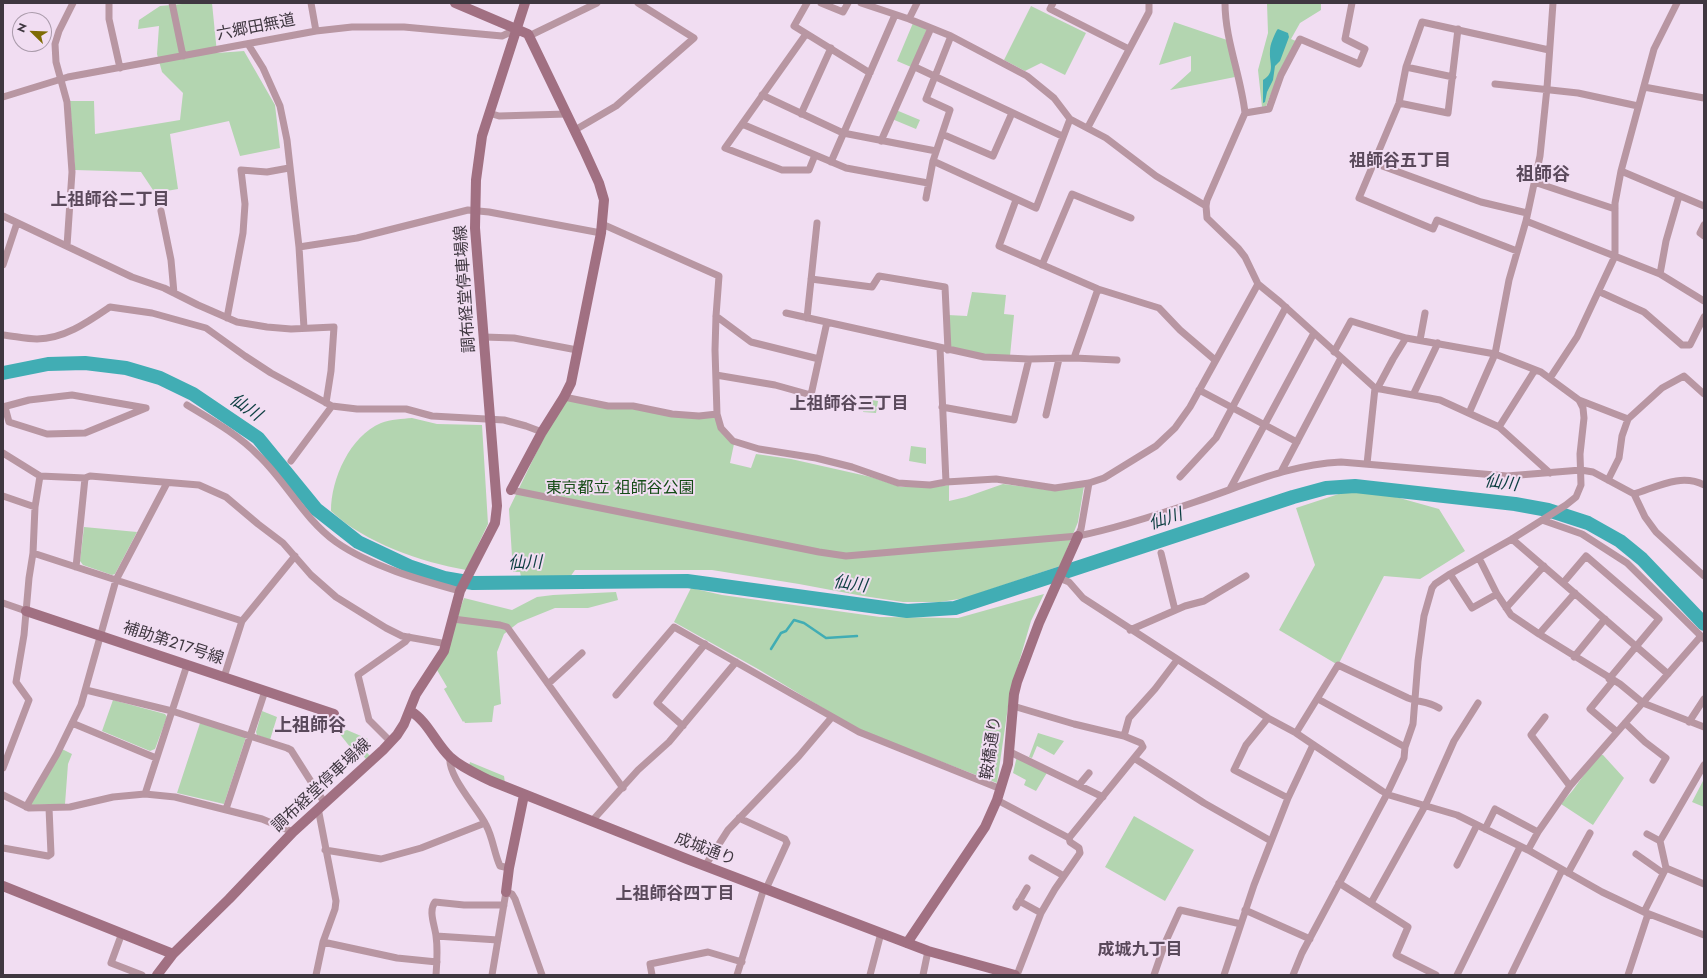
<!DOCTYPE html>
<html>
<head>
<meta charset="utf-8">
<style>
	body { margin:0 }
	#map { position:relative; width:1707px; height:978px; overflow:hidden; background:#f1ddf2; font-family:Jost,sans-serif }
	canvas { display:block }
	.frame { position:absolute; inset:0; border:4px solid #3f3740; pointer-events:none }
	.north { position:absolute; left:12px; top:12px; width:40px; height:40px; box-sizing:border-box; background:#f1ddf2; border:1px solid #aa9bab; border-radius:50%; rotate:293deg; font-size:11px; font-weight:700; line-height:16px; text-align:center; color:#3f3740 }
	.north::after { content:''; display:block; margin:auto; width:14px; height:18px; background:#7e6b05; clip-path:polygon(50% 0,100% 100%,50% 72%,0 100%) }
</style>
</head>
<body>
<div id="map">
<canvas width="1707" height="978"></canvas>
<div class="frame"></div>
<div class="north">N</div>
</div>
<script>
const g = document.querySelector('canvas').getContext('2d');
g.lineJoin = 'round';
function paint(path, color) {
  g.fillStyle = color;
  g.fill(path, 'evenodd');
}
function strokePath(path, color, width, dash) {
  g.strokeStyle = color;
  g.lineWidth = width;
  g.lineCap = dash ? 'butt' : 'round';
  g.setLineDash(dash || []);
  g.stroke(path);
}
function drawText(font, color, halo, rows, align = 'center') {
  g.font = font + ' Jost,"Noto Sans JP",sans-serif';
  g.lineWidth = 4;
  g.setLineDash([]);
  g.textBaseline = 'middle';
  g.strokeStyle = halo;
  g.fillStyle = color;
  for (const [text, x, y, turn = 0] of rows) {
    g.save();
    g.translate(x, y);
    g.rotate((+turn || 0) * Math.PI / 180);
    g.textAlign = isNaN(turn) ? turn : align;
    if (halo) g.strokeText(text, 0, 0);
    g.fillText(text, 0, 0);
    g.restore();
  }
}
const green = new Path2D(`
	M193 3H212L217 53 244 51 275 105 280 148 240 156 229 121 170 134 178 189 155 193 141 172 75 170 70 101H94L95 134 180 120 183 93 162 72 157 54 159 26 138 29 139 20 160 6Z
	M1267 3H1321V10L1300 23 1291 39 1296 41 1283 65 1266 106 1262 107 1258 70 1268 33Z
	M1031 6 1086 33 1065 75 1041 63 1025 71 1004 60Z
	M1174 22 1227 40 1235 77 1170 90 1191 71V56L1159 65Z
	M913 23 927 29 911 67 897 61Z
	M896 110 920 120 916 129 892 119Z
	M972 292 1006 295 1004 314 1014 315 1010 356 984 355 950 347 948 315 967 316Z
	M865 399 878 401 876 413 863 412Z
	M570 400 714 416 734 444 730 463 751 468 756 454 791 459 871 477 901 487H934L949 485V501L966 497 1003 484 1057 491 1072 487 1084 486 1078 522 1060 566 965 598 940 602H903L863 596 799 584 712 570H575L570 577 522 581 520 572H513L509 509 540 445 564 402Z
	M412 418 437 424 482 425 488 524 466 570C421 562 365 543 331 511 331 479 350 436 381 423 391 419 402 419 412 418Z
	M911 446 926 448V464L909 461Z
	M1360 487 1439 509 1465 551 1420 579 1384 576 1338 665 1279 630 1315 565 1296 508Z
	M84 527 137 532 115 574 112 575 83 565 80 561Z
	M691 588 722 595 880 617 958 618 1044 594 1031 621 1010 693 997 783 861 731 758 669 674 622Z
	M616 592 618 600 588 608H555L518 623 504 634 497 652 501 704 494 706 492 722 465 723 464 721 463 722 444 689 447 687 437 670 464 598 512 610 537 597 553 595Z
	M113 700 165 714 167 717 155 749 150 751 102 731Z
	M262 711 277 717 270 740 257 735 256 732Z
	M200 723 246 737 224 804 177 793Z
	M347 730 368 739 360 745 370 756 366 759 357 749 354 752 339 733Z
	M1038 733 1064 741 1054 755 1037 746 1032 758 1029 757Z
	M62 749 72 754 68 764 65 804 30 805Z
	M1599 754 1603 755 1624 778 1593 825 1561 804 1573 790Z
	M1017 756 1048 771 1036 791 1024 785 1026 780 1013 773Z
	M470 762 504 776 505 783 469 766Z
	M1704 779V807L1692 802Z
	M1134 816 1194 850 1165 901 1105 867Z`);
const water = new Path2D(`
	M1278 29 1288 33 1289 37 1280 61 1275 66 1273 80 1267 92 1265 102 1263 103V80C1276 72 1269 63 1270 51 1270 44 1274 36 1277 30Z`);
const stream = new Path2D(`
	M771 649 781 633 786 631 794 620 804 623 826 638 857 636`);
const river = new Path2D(`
	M3 373 48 364 85 363 126 368 160 378 193 394 258 438 316 509 358 542 411 567 444 578 473 583 687 581 907 611 955 608 1293 497 1326 488 1355 486 1515 504 1548 510 1588 523 1620 541 1642 559 1704 624`);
const street = new Path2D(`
	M109 3V19L120 68
	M172 3 183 56
	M311 3 316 31
	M807 3 794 26 870 73
	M821 3 843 12 848 3
	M861 3 909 19
	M917 3 909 19 951 36 1027 76 1054 98 1070 119 1106 138 1156 176 1206 206
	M1053 3 1050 9 1129 49
	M1225 3C1225 40 1241 76 1245 113L1207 200 1206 206 1207 218 1238 248 1245 257 1258 284 1280 302 1375 388 1440 400 1499 427 1550 473
	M806 34 725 148 782 170H809L815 155
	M529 36 597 3
	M248 44 263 68 280 106 287 140 299 247 304 328
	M915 67 1062 136
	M1406 67 1453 77
	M1495 84 1578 93 1638 106
	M1644 87 1704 98
	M762 95 843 133 936 151
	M3 97 68 77 316 31 352 27H404L502 36 517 29
	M1399 103 1448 113 1458 29
	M489 113 499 116 567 114
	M1245 113 1269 109 1281 75 1300 39 1359 64 1365 49 1345 39 1352 3
	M801 114 831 48
	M742 124 846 168 928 183
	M1088 127 1149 12V3
	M575 130 616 106 694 38 638 3
	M942 134 993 156 1012 113
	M881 141 931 28
	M933 161 1036 208 1070 119
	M831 162 895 15
	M1374 163 1481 202 1527 213
	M1621 171 1704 206
	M1534 182 1615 209
	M926 198 933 161 950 110 926 99 951 36
	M1016 200 999 246 1098 289 1159 308 1180 330 1215 360
	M161 211 171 260 174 293
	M3 216 132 277 164 288 198 305 237 322 267 327 291 329 334 327 331 371 326 403
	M1526 221 1660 274 1704 301
	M602 224 719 276 716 316 715 350 717 414 721 428 733 441 759 449 816 458 852 467 898 483 930 485 946 482 996 479 1055 488 1089 483 1104 478 1156 446 1175 428 1190 407 1258 284
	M1704 225 1700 233 1704 236
	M67 246 72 172 67 102 56 62 55 44 59 31 73 3
	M299 247 357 238 468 210 489 212 601 233
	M1517 251 1437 220 1433 229 1359 198 1399 103 1406 67 1422 22 1549 50
	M3 265 17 223
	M1042 265 1072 194 1131 218
	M1660 274 1666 241 1679 196
	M811 279 872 287 879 276 945 287 948 350
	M1600 292 1644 312 1682 345H1690L1704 317
	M786 313 984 357 1029 359 1074 358 1117 360
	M716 316 751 342 819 359
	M227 318 243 233 245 204 241 170 267 172 289 168
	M807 318 817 223
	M3 335C14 336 26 339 37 339 64 339 88 322 110 307L152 313 206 328 245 356 271 373 332 406 357 409H406L432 416 504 420 526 426 542 432
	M484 337 514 338 577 350
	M1420 340 1425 313
	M940 348 946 482
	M1334 352 1351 321 1406 338
	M1074 358 1098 289
	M716 375 775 385 811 395 827 322
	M1550 378 1577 337 1615 256V203L1621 171 1654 49 1677 3
	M1199 390 1297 442
	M1413 395 1438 343
	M564 397 608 406H633L672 414 699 416 717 414
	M1579 400 1628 419
	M187 405C212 420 239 435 259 456 287 483 304 519 336 542 370 566 420 580 460 591
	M3 407 29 400 72 395 146 408
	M5 407 9 422 47 434 85 433 146 408
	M942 407 1014 420 1029 359
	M1469 413 1495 354 1509 280 1526 221 1540 156 1547 88 1553 3
	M1046 415 1059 359
	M1499 427 1535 370
	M3 453 40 476 85 478 90 476 199 485 226 497 258 524 283 543 311 575 336 597 386 628 402 636 447 644
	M291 461 332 406
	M1367 464 1375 388
	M1281 472 1341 358
	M1180 477 1216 438 1286 307
	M1608 480 1619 458 1622 436 1628 419 1662 388 1684 376 1704 394
	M1230 489 1314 333
	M511 490 819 552 846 556 1078 536C1118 528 1157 515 1195 502 1243 486 1290 464 1341 462L1507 476 1581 470 1593 472 1634 494 1645 517 1656 532 1704 576
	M1634 494C1657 487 1681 473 1704 485
	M3 496 35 507
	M1542 520 1582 534 1627 563 1704 639
	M1078 536 1081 529 1089 483
	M1512 539 1668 674
	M33 553 242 621
	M1161 553 1175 610
	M1479 558 1497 594 1511 615 1539 634 1620 684 1643 703 1704 727
	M76 567 85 478
	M1450 574 1472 608 1497 594
	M1059 578 1069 582 1083 598 1268 718 1296 733 1382 791 1389 795 1457 815 1528 850 1602 892 1644 912 1704 935
	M1563 583 1586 556 1659 619 1609 679
	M3 603 26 611
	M1506 608 1544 566
	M453 619 500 625 507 627 623 788
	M1130 630 1185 606 1204 601 1246 576
	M1539 634 1575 593
	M1574 657 1605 619
	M224 677 242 621 295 556
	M1613 681 1590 709 1617 732
	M548 684 582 653
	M86 690 172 711 287 748 291 750 324 802
	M616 695 674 627 859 732 1001 789
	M1318 699 1405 747
	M1013 706 1074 724 1124 736
	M1545 717 1531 735 1570 786
	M1268 718 1246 745 1234 770 1288 798
	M1689 722 1704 699
	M72 723 156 758
	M1625 723 1645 742 1666 758 1653 780
	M683 726 657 703 705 644
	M1296 733 1338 665 1408 698C1420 703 1426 700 1439 708
	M391 742 369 720 358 675 405 642 409 637
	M1010 752 1103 797
	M450 757C447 776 478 808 486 825 493 838 494 853 500 866L509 868
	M1134 758 1204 803 1271 841
	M3 768 29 700 16 682 24 635 29 578 33 553 35 507 40 476
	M1079 785 1089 773
	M145 794 187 665
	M3 795 29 808 70 807 113 797 145 794 175 797 262 819 293 832
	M997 800 1069 838
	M26 807 57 754 81 705 116 580 167 483
	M226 809 265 691
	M739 818 785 839 787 843 766 889
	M591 822 638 770 669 742 736 662
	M1485 829 1495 809 1538 832
	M1647 834 1660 841
	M3 848 48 856 51 854 49 808
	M325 850 381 859 421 848 485 823
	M1528 850 1538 832 1570 786 1701 636
	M1636 854 1663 873
	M1032 858 1064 876
	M1457 865 1477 825
	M705 866 728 830 799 756 832 717
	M1666 868 1704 884
	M1568 873 1590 833
	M1339 883 1408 927 1396 955 1436 975
	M1019 901 1041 913
	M1371 903 1425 806 1454 741 1478 703
	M1016 907 1027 888
	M1245 910 1310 939
	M1644 912 1666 868 1660 841 1704 765
	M122 933 111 963 142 975
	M436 936 498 940
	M323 942 397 958 437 962
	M316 975 323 942 335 909 336 901 318 808
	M436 975C437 962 438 949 436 936 435 926 428 911 435 902L464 905H504
	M492 975 506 892 512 894 515 899 542 975
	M652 975 650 964 708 952 742 962
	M737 975 764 888
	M870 975 881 933
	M923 975 928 951
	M1017 975 1041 913 1055 889 1080 853 1079 848 1070 842 1069 838 1143 747 1141 743 1124 736 1129 718 1155 689 1177 660
	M1154 975 1165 943 1180 910 1241 924
	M1224 975 1254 885 1288 798 1313 745
	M1293 975 1302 953 1387 794 1404 758 1405 747 1413 724 1418 661 1424 616 1432 588 1435 584 1450 574 1512 539 1566 505 1576 497 1581 485 1580 454 1584 418 1583 408 1579 400 1541 372 1495 354 1406 338 1393 359 1377 389
	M1457 975 1520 847
	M1511 975 1562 870
	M1628 975 1648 914`);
const secondary = new Path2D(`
	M455 3 528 34 584 150 599 183 604 200 601 233 571 383 564 397 542 432 511 490
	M26 611 334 714
	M410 711C427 720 436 744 450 757 462 768 477 774 491 781L687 859 928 951 1015 975
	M3 886 173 954
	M506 892 509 868 524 795
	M907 943 985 827 997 800 1008 764 1014 694 1017 682 1039 623 1078 536
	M157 975 173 954 229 899 293 832 383 750 397 735 404 724 416 694 444 651 460 591 495 523 497 506 475 228 476 180 482 136 525 3`);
const streetNames = [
	["六郷田無道",256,28,-11],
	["調布経堂停車場線",466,289,-94],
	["補助第217号線",173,644,18],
	["鞍橋通り",992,748,-82],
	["調布経堂停車場線",322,786,-43],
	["成城通り",705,850,21]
];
const parkNames = [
	["東京都立 祖師谷公園",620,489]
];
const neighbourhoodNames = [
	["祖師谷五丁目",1400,162],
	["上祖師谷二丁目",110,201],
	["上祖師谷三丁目",849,405],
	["上祖師谷四丁目",675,895],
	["成城九丁目",1140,951]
];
const waterNames = [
	["仙川",245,408,34],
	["仙川",1501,484,7],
	["仙川",1166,520,-18],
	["仙川",525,564,-1],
	["仙川",850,585,8]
];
const quarterNames = [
	["祖師谷",1543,176],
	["上祖師谷",310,727]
];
paint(green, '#b3d5b0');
paint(water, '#41adb4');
strokePath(stream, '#41adb4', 2.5);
strokePath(river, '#41adb4', 14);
strokePath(street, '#b896a2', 7);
strokePath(secondary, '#a17082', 10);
drawText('16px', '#3f3740', '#f1ddf2', streetNames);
drawText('16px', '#154c16', '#f1ddf2', parkNames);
drawText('bold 17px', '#5a495b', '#f1ddf2', neighbourhoodNames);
drawText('italic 17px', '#0c3e41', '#f1ddf2', waterNames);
drawText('bold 18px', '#5a495b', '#f1ddf2', quarterNames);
</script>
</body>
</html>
